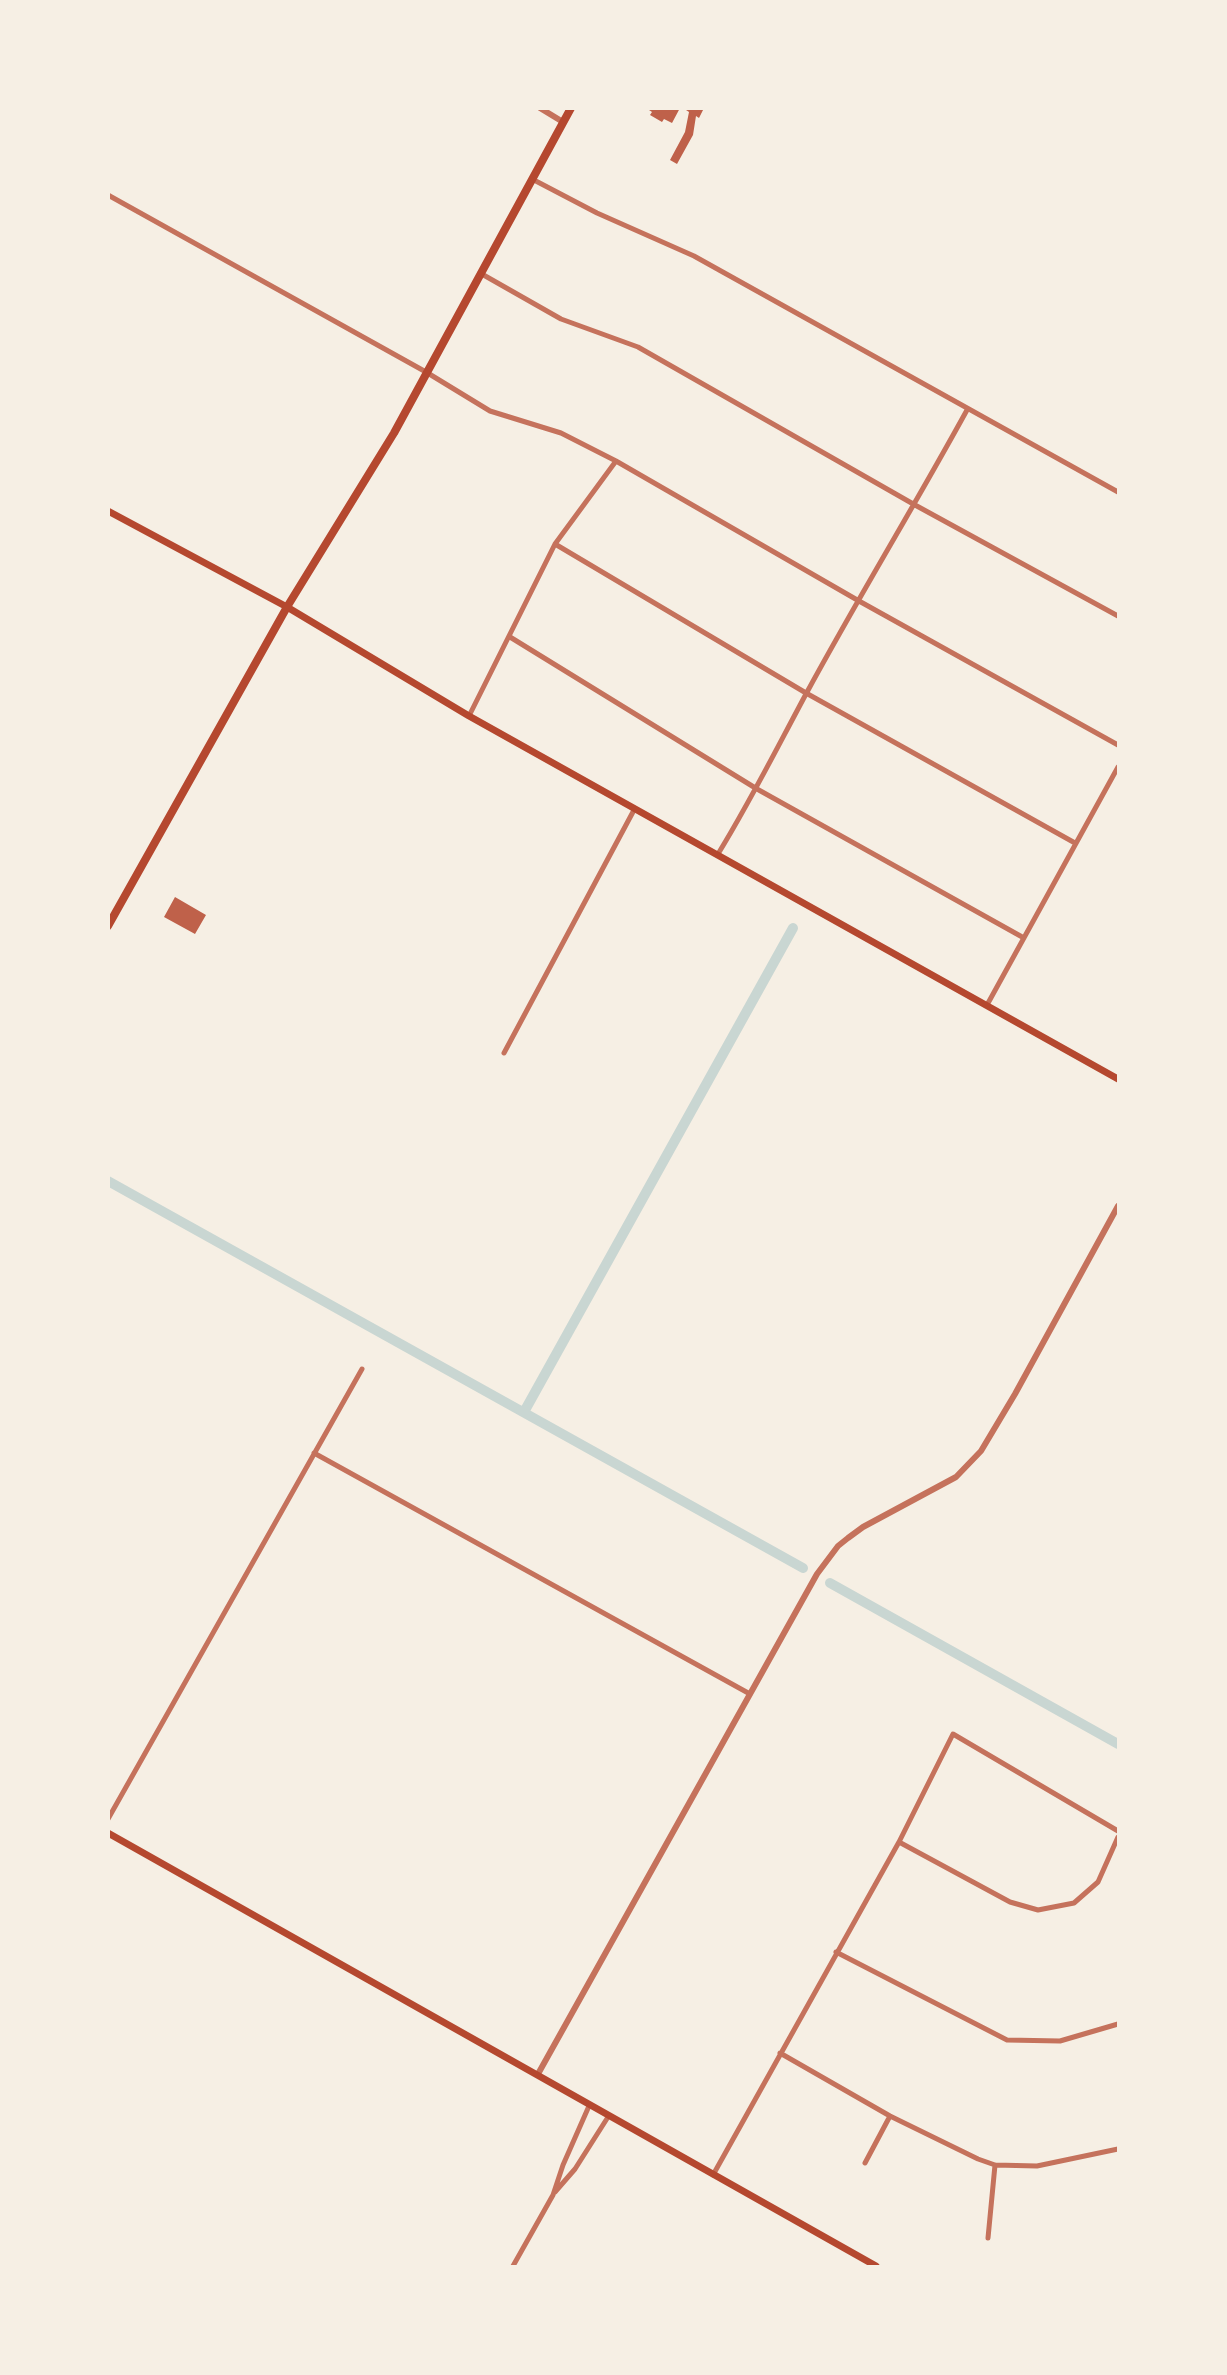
<!DOCTYPE html>
<html>
<head>
<meta charset="utf-8">
<style>
	body { margin:0 }
	#map { position:relative; width:1227px; height:2375px; overflow:hidden; background:#f6efe4; font-family:Karla,sans-serif }
	canvas { display:block }
	.frame { position:absolute; inset:0; border:110px solid #f6efe4; pointer-events:none }
</style>
</head>
<body>
<div id="map">
<canvas width="1227" height="2375"></canvas>
<div class="frame"></div>
</div>
<script>
const g = document.querySelector('canvas').getContext('2d');
g.lineJoin = 'round';
function strokePath(path, color, width, dash) {
  g.strokeStyle = color;
  g.lineWidth = width;
  g.lineCap = dash ? 'butt' : 'round';
  g.setLineDash(dash || []);
  g.stroke(path);
}
function paint(path, color) {
  g.fillStyle = color;
  g.fill(path, 'evenodd');
}
const canal = new Path2D(`
	M108 1181 803 1568
	M524 1412 793 928
	M830 1583 1118 1744`);
const building = new Path2D(`
	M646 108H680L672 123 664 119 662 122 650 115 652 112Z
	M683 108H704L699 118 696 116 693 135 677 164 670 160 685 132 689 112Z
	M175 897 206 915 195 934 164 917Z`);
const minor = new Path2D(`
	M532 179 597 213 694 256 1118 492
	M108 195 426 372 490 411 561 433 616 461 859 601 1118 745
	M480 273 561 319 638 347 915 505 1118 616
	M555 544 806 693 1075 843
	M510 637 757 789 1024 938
	M469 716 555 544 616 461
	M718 854C750 802 777 748 806 694 858 598 915 505 967 410
	M987 1005 1118 767
	M504 1053 634 810
	M314 1453 750 1694
	M108 1819 362 1369
	M899 1842 1010 1902 1038 1910 1074 1903 1098 1882 1118 1837
	M836 1952 1007 2040 1060 2041 1118 2024
	M780 2053 890 2116 978 2159 995 2165 1037 2166 1118 2149
	M865 2163 890 2116
	M713 2175 899 1842 953 1734 1118 1831
	M555 2192 575 2169 608 2117
	M988 2238 995 2165
	M513 2266 553 2195 563 2165 589 2106`);
const tertiary = new Path2D(`
	M540 108 563 122
	M538 2074 817 1574 838 1546 848 1538 863 1527 956 1477 981 1451 1015 1394 1118 1206`);
const secondary = new Path2D(`
	M108 511 287 607 469 716 1118 1079
	M108 1833 876 2266`);
const primary = new Path2D(`
	M108 926 287 607 394 433 571 108`);
strokePath(canal, '#c9d6d2', 10);
paint(building, '#bf614a');
strokePath(minor, '#c5725c', 5);
strokePath(tertiary, '#c5725c', 6);
strokePath(secondary, '#b5482f', 7);
strokePath(primary, '#b5482f', 8);
</script>
</body>
</html>
